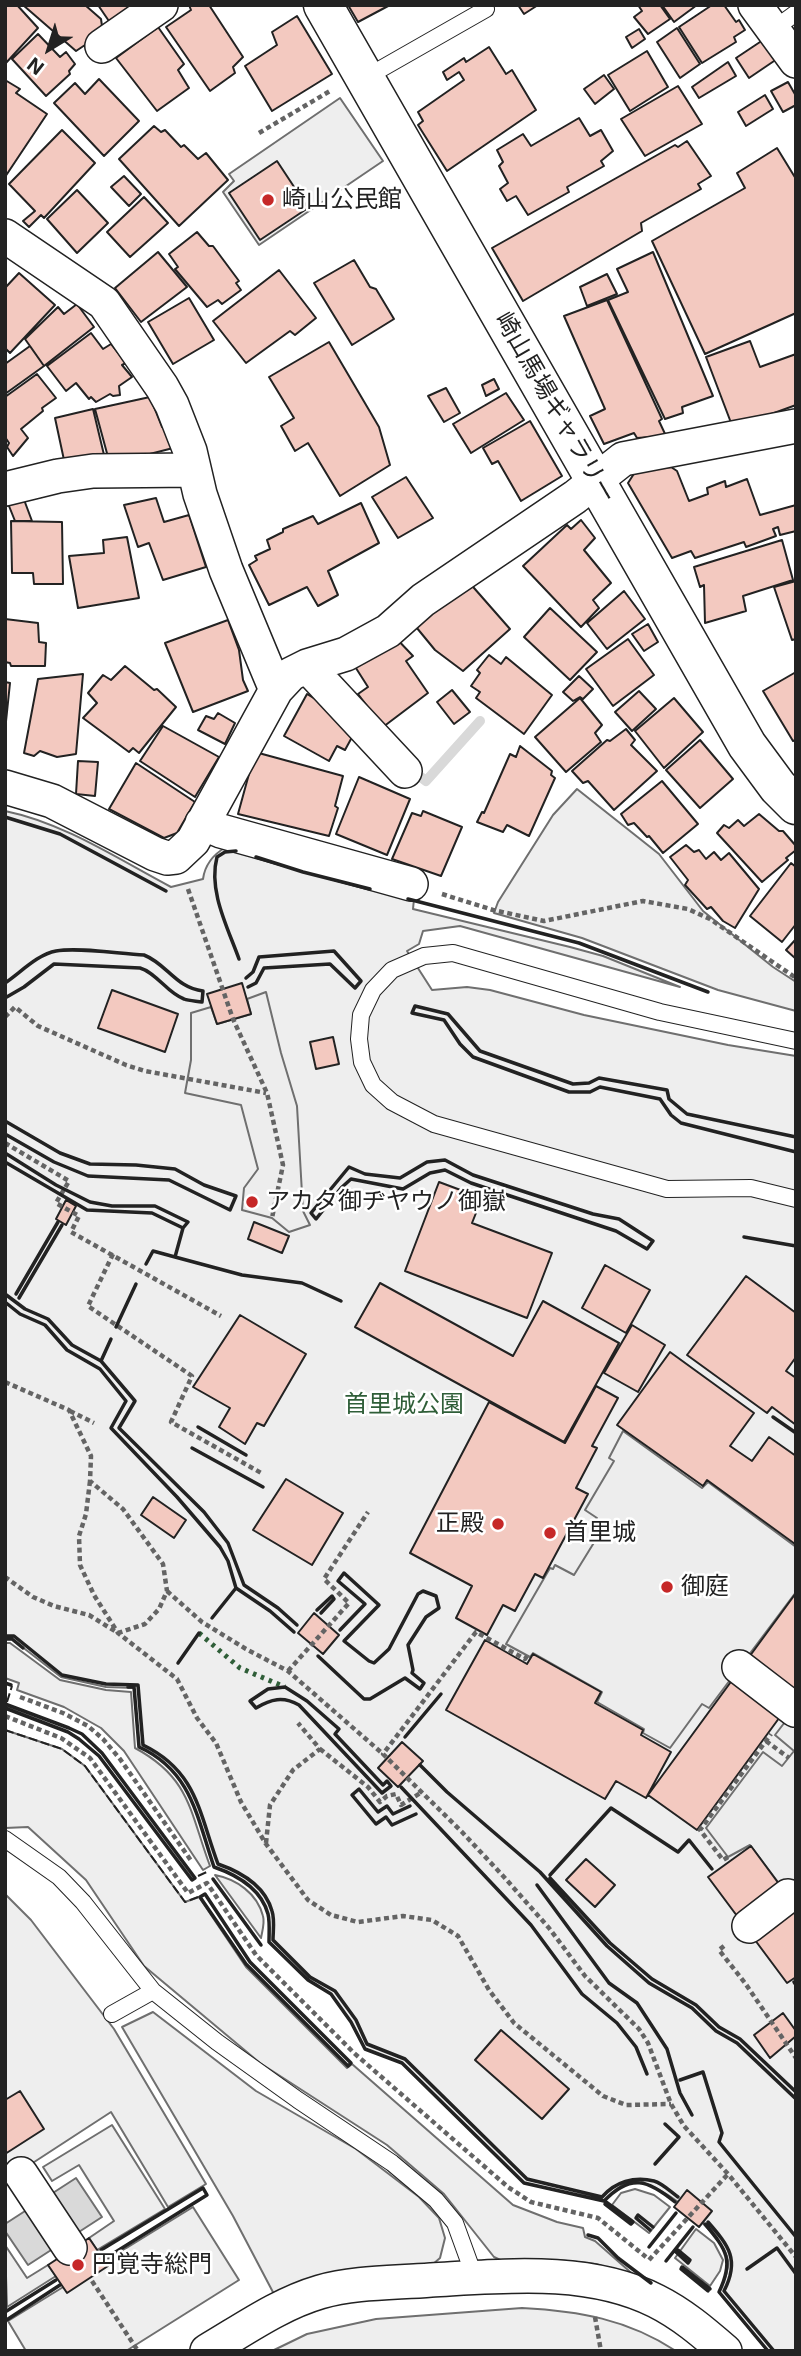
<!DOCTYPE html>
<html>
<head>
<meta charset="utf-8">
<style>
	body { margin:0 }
	#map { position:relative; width:801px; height:2356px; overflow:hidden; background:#fff; font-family:Inter,sans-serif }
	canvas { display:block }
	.frame { position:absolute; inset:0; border:7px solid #222; pointer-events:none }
	.north { position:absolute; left:14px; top:14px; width:70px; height:70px; -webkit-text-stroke:5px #fff; paint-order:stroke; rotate:218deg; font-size:19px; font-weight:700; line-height:28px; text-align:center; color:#222 }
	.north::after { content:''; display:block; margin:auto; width:24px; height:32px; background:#222; clip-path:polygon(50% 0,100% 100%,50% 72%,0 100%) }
</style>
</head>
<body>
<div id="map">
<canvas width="801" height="2356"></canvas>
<div class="frame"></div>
<div class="north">N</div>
</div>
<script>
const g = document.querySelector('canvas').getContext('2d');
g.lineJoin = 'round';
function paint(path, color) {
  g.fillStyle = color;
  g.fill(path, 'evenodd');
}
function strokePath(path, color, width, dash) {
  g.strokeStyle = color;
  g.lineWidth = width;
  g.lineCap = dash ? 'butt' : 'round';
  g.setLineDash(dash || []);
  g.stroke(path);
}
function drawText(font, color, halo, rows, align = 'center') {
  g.font = font + ' Inter,"Noto Sans JP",sans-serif';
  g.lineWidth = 5;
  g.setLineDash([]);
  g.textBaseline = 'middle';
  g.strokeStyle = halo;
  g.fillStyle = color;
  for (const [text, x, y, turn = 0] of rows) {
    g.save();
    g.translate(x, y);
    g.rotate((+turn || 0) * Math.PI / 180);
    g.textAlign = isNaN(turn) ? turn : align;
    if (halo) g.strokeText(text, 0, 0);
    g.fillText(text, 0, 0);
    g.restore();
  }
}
const green = new Path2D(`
	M340 98 383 161 259 245 223 192 234 181 229 174Z
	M577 789 659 854 703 911 773 967 796 982V1011L718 990 582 938 494 913 498 902 553 815Z
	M5 811C64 823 118 859 171 887L203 879C205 864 214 854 226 847L414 899 413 909 570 947 603 956 680 987 460 926 423 931 419 944 407 951 432 990 467 987 490 990 584 1015 728 1045 796 1056V2351H768L719 2292C723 2282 729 2272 728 2261 725 2235 656 2176 630 2182 620 2185 610 2194 604 2201L524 2183 402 2063 365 2049 351 2022 331 1994 308 1980 269 1942C269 1933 270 1922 268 1914 261 1888 237 1875 214 1867 197 1818 192 1771 139 1747L134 1688 106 1687 61 1677 12 1639H5Z
	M5 1643H10L60 1680 106 1690 131 1692 135 1748C191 1778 190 1813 210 1866L203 1870 124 1751 101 1728 64 1707 17 1690 19 1683 5 1678Z
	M5 1730 62 1749 85 1766 185 1902 199 1897 246 1967 347 2068 352 2064 513 2205 557 2222 583 2228 585 2237 595 2241 636 2277 596 2264 558 2260 511 2265 494 2257 444 2194 387 2145 260 2063 144 1966 86 1880 28 1827 5 1828Z
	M215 1875C236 1879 257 1893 263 1916 265 1923 262 1932 261 1938Z
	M5 1894 31 1920 114 2029 206 2184 168 2207 111 2112 5 2181Z
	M153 2012 256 2091 356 2149 419 2197 439 2218 445 2238 440 2258 432 2265 275 2296 233 2216 122 2027Z
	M112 2125 165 2209 97 2250 89 2238 114 2221 79 2165 52 2181 43 2167Z
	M635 2189 654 2195 670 2207 649 2233 612 2205 621 2193Z
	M193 2207 239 2280 126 2351H26L8 2321Z
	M696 2229 714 2243 723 2260 720 2271 710 2286 675 2258Z
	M5 2245 27 2278 48 2265 56 2276 7 2307Z
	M522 2308C579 2311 627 2319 676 2351H272L307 2334 376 2319Z`);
const parking = new Path2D(`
	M266 992 281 1053 297 1106 303 1211 310 1225 289 1232 272 1218 242 1210 244 1188 258 1169 241 1105 185 1093 191 1060V1013L211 1007 217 1024 251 1014 247 999Z
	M623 1431 702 1488 708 1482 796 1547V1592L709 1708 702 1704 670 1748 643 1733 644 1729 597 1702 602 1692 533 1653 530 1657 506 1644 550 1568 553 1569 555 1565 574 1575 603 1528 595 1521 597 1518 585 1510 614 1461 609 1458Z
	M788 1718 796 1724V1906L750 1845 728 1857 706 1828 763 1752 782 1766 794 1751 775 1735Z`);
const water = new Path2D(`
	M76 2178 102 2217 28 2265 5 2231V2224Z`);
const stream = new Path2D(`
	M409 768 426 781 480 721`);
const building = new Path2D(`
	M5 5H17L38 28 5 64Z
	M23 5H85L101 19 103 33 76 51Z
	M98 5H140L113 27Z
	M189 5H209L243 57 233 67 235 73 210 91 166 27 191 10Z
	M348 5H390L358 22Z
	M518 5H538L524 14Z
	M638 5H660L670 19 648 34 634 17 642 11Z
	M662 5H697L674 22Z
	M712 5H724L736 22 739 20 745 30 734 37 736 42 702 63 679 27Z
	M297 16 332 74 272 111 245 66 277 45 272 32Z
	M158 27 184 64 178 70 189 88 157 111 116 58Z
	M677 28 700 64 680 78 657 42Z
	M639 29 645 39 632 48 626 37Z
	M38 34 60 57 66 52 75 64 69 71 70 74 46 96 12 59Z
	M763 40 777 59 749 78 736 58Z
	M489 47 506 74 512 70 536 110 447 171 418 125 423 121 418 112 464 80 459 72 447 80 443 72 464 58 466 62Z
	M647 51 668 87 630 111 608 75Z
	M728 62 736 76 699 98 692 87Z
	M604 75 614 89 595 104 584 89Z
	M99 79 139 121 104 156 54 103 75 83 85 94Z
	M5 80 20 89 16 93 47 114 5 177Z
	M788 82 796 96V105L783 112 771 91Z
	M678 86 702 124 645 156 621 119Z
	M765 95 773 109 746 126 738 112Z
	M579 118 590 136 601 130 613 151 601 161 604 166 567 187 569 192 528 215 516 196 507 201 500 189 508 183 499 166 503 162 497 150 523 134 531 146Z
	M154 126 161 132 165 130 181 147 184 145 198 159 206 153 228 180 179 226 119 159Z
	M62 130 95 163 44 218 41 215 29 227 23 221 35 211 9 184Z
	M687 141 711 176 698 184 701 189 641 223 642 231 523 301 492 248 675 145 678 147Z
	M777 148 796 179V313L705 354 652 241 745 188 737 173Z
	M277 161 308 208 260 240 229 193Z
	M124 176 141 194 129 206 111 187Z
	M77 190 108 223 77 253 47 219Z
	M144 197 168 223 130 257 107 232Z
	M197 232 209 246H213L239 281 236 283 241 290 222 304 218 300 207 307 175 269 178 267 169 254Z
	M158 252 187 287 141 322 115 288Z
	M653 252 713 396 682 407 683 413 665 419 608 300 628 292 617 269Z
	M354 260 370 287 376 289 394 319 352 345 314 283Z
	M279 270 316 318 295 335 290 331 246 363 213 321Z
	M19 273 55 305 10 353 5 348V288Z
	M607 274 617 294 587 306 580 287Z
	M189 298 214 340 173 364 148 322Z
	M607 300 662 419 659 421 666 436 637 438 634 433 604 444 590 416 605 409 564 316Z
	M77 304 94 327 44 366 25 339 58 307 64 314Z
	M91 333 103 349 111 344 126 363 122 365 132 377 119 386 120 395 113 396 110 394 96 402 91 397 89 399 76 383 66 391 47 366Z
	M750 341 760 367 796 354V405L733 428 706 357Z
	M329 342 379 427 390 465 340 496 308 443 295 451 281 426 294 418 269 377Z
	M30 346 44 366 5 394V364Z
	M37 374 56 398 42 408 43 411 21 429 28 438 13 456 7 447 9 443 5 437V397Z
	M494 379 499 389 486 396 482 385Z
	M446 388 460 413 444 422 428 396Z
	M506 393 524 420 471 453 453 424Z
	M150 397 162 427 173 426 181 446 138 457H108L95 409Z
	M93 409 105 459 64 460 55 418Z
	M530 421 562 476 521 501 498 461 492 464 483 448Z
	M671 467 677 471 689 501 708 494 707 488 725 481 726 487 747 479 760 515 796 505V531L780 535 778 527 773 529 776 536 746 547 744 542 695 558 691 551 672 558 628 483 637 469Z
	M406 477 433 518 398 538 372 497Z
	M23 497 32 521H15L7 501Z
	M156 498 164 522 189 515 206 567 163 580 149 543 138 547 124 505Z
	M361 503 379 543 328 571 338 595 318 606 307 587 269 605 249 565 257 560 255 556 270 549 267 540 283 532V529L313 516 318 524Z
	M581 520 595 538 584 550 611 583 593 600 599 608 581 627 523 566 567 525 571 529Z
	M11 521 62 522 63 584H34L33 573H12Z
	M127 537 139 598 78 608 69 556 104 553 103 540Z
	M782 540 793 580 743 596 746 611 705 623 704 585 700 587 694 567Z
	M467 580 510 629 463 671 435 650 412 622Z
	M796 581V639L792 640 774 587Z
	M624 591 645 619 607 649 587 623Z
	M550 608 597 652 570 680 524 637Z
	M5 619 38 623 39 642 46 643 45 666H11L10 663 5 662Z
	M228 620 239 650 243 680 248 691 193 712 165 643Z
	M648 624 658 642 644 651 632 634Z
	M394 636 413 656 406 661 428 693 383 727 358 694 368 687 354 665Z
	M628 639 654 675 613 706 586 669Z
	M489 655 501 664 506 657 552 695 524 734 476 698 480 692 471 686 480 673 477 670Z
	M125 666 154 690 157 689 176 707 139 753 133 748 129 752 83 718 97 703 88 693 103 675 111 680Z
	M796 672V740L793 741 763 691Z
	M83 674 76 754 57 757 40 751 34 756 24 753 38 679Z
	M579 676 593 689 583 699 580 697 573 701 563 692Z
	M5 682 10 683 5 731Z
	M452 690 470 712 454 724 437 702Z
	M639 691 656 709 632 731 615 712Z
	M307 694 350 720 357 728 345 750 337 746 329 761 284 736Z
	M580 698 602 725 595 733 601 742 566 772 535 737Z
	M674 698 703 732 664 768 635 731Z
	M218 713 235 723 225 744 198 730 206 716 214 719Z
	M163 726 219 757 195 797 140 761Z
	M626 729 635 740 631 745 657 771 614 810 588 781 583 783 572 771 607 740 610 741Z
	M700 740 733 779 700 808 666 770Z
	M520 746 552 771 551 775 555 778 529 836 507 825 503 832 477 822 482 812 484 813 510 754 516 757Z
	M255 752 343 776 335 806 338 808 329 836 238 814Z
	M78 761 98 762 95 796 76 794Z
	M136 763 195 802 177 833 164 838 109 809Z
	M359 777 410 799 387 855 336 834Z
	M662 781 698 824 663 853 649 836 647 837 634 823 628 825 621 814Z
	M423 811 462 827 441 876 392 859 412 813 421 816Z
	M759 814 779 831H783L796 846V850L786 858 788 860 762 882 717 833 724 825 729 828 738 820 744 826Z
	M686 845 694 852 699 850 706 859 714 852 721 860 729 853 759 889 735 928 723 921 711 907 707 909 685 885 688 880 670 857Z
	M791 863 796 867V924L782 942 750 916Z
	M796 939V959L786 950Z
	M242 983 251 1014 217 1024 207 994Z
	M112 990 178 1014 165 1052 98 1028Z
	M333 1037 339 1064 316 1069 310 1042Z
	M439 1182 482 1198 472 1223 552 1253 527 1318 405 1271Z
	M66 1200 76 1206 66 1225 56 1219Z
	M254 1222 289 1236 282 1253 248 1239Z
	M605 1265 650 1290 626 1333 582 1308Z
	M746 1276 796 1313V1357L786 1371 796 1378V1425L772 1407 767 1413 687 1355Z
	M380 1283 513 1356 543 1301 619 1343 564 1442 355 1327Z
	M240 1315 306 1354 264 1426 257 1423 245 1444 219 1427 230 1408 193 1387Z
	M632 1325 665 1345 638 1392 604 1373Z
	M670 1352 754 1413 730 1446 752 1461 769 1437 796 1456 795 1544 707 1480 703 1486 617 1425Z
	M596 1386 618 1398 592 1446 597 1448 576 1488 588 1494 543 1578 535 1574 515 1611 503 1605 487 1635 456 1618 472 1586 410 1553 489 1402 565 1443Z
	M286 1479 343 1513 312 1565 253 1530Z
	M153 1497 186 1520 174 1538 141 1515Z
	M796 1593V1695L697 1830 648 1795Z
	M314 1613 339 1635 323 1654 298 1633Z
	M485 1640 527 1664 533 1654 601 1692 595 1703 643 1730 641 1735 671 1752 646 1798 616 1781 605 1799 446 1710Z
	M402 1742 423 1761 398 1787 378 1768Z
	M751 1846 796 1907V1977L787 1983 708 1877Z
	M586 1859 615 1885 595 1907 566 1880Z
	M783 2013 796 2031V2036L770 2058 754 2035Z
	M501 2030 569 2089 542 2119 475 2060Z
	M20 2091 44 2129 5 2154V2100Z
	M687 2190 712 2211 699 2227 674 2207Z
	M89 2238 108 2266 67 2293 48 2265Z`);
const path = new Path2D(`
	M259 133 330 91
	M188 889 233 1019 267 1093 283 1165 272 1218
	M442 894 493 910 544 921 643 901 688 909 710 919 796 978
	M5 1017 15 1007 38 1026 126 1065 145 1071 266 1093
	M5 1143 69 1181 56 1203 79 1216 71 1232 221 1316
	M113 1254 88 1306 192 1376 171 1422 263 1474
	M5 1382 69 1410 91 1456 90 1481 123 1509 163 1564 167 1591 159 1609 145 1624 118 1633 89 1615 54 1606 33 1597 5 1577
	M70 1411 94 1423
	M90 1481 86 1514 79 1536 80 1565 94 1595 118 1633 177 1679 197 1718 216 1743 241 1802 266 1844 308 1900 331 1915 358 1922 403 1916 432 1920 458 1936 489 1990 514 2023 603 2096 626 2105 671 2104
	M167 1591 202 1622 246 1649 288 1671 383 1754
	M527 1656 525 1659 476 1632 383 1754 462 1832 504 1877 549 1928 585 1976 639 2029 648 2043 671 2104 684 2126 728 2174 796 2257
	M288 1671 349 1603 324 1579 368 1512
	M20 1697 63 1713 88 1726 103 1739 120 1759 192 1862
	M5 1716 61 1738 90 1758 188 1893 207 1883 256 1955 354 2053 508 2187 531 2202 598 2218 646 2257
	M766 1741 789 1758
	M320 1749 368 1787 380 1802 387 1796 396 1794 401 1805 422 1792
	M266 1843 270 1805 293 1770 320 1749 298 1723
	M728 1857 723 1860 700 1830 771 1734
	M724 1946 719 1950 745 1983 796 2058
	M649 2260 728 2174
	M92 2281 138 2351
	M595 2317 601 2351`);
const lane = new Path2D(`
	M774 29 796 13
	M365 78 486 9
	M796 1041 660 1012 453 953 424 956 392 970 373 990 361 1015 359 1039 362 1062 373 1085 392 1102 434 1124 667 1189 751 1188 796 1199
	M5 1839 59 1877 83 1902 153 1991 217 2042 298 2100 392 2163 436 2200 455 2223 475 2278
	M112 2014 153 1991`);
const street = new Path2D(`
	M755 5 796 61
	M102 46 161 5
	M5 236 104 303 162 387 172 405 190 451 200 494 226 570 276 690
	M5 489 58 476 93 471 194 470
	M307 666 405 771
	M5 787 52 801 155 854 167 858 176 857 193 841 276 690 291 674 307 666 346 654 388 631 423 600 575 497 623 459 796 426
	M202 823 221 831 411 884
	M739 1667 795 1710
	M749 1926 788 1896
	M21 2174 70 2248
	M207 2351C243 2330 279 2304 320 2292 355 2282 394 2283 431 2280 504 2276 588 2267 656 2301 682 2314 703 2332 725 2351`);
const secondary = new Path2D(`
	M323 5 747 745 778 787 796 805`);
const hedge = new Path2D(`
	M199 1633 240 1668 285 1687`);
const fence = new Path2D(`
	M7 1702 12 1686
	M5 1730 62 1749 85 1766 185 1902 198 1897
	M198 1876 209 1871`);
const wall = new Path2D(`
	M5 817 60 834 166 891
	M236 851 225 852 217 857C208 891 228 928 239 959
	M256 857 303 872 370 889
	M408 899 579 943 708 992
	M246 978 253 972 259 957 334 951 361 981 355 988 330 964 264 968 256 983 248 987
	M5 983C20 973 38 954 56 951 79 947 120 954 144 955 167 964 176 988 203 991L202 1002C197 1001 189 1001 184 999 167 993 157 973 140 968L54 964 24 987 5 998
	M5 1121 60 1153 90 1164 136 1165 175 1169 204 1185 236 1196 230 1210 169 1180 88 1176 54 1162 5 1134
	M796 1137 687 1114 669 1099 667 1090 599 1078 589 1083 573 1084 480 1051 448 1014 415 1006 412 1013 444 1020 460 1044 473 1057 569 1092H590L600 1087 660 1099 671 1115 681 1123 796 1152
	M5 1153 56 1185 90 1202 112 1206H155L188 1222 183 1228 152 1213 87 1210 5 1162
	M445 1160 473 1175 593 1214 619 1219 653 1241 647 1249 616 1231 471 1183 445 1170 430 1173 403 1189 351 1179 341 1188 316 1219 311 1213 349 1167 365 1174 400 1178 427 1162Z
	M744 1237 796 1246
	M175 1257 242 1275 302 1283 341 1301
	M146 1264 153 1251 175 1257 183 1228
	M5 1294 25 1309 48 1319 72 1345 101 1361 135 1401 119 1428 204 1512 228 1543 244 1585 278 1608 297 1625
	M16 1294 58 1222
	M19 1298 62 1225
	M5 1302 20 1314 45 1325 67 1350 100 1369 126 1401 111 1428 177 1497 220 1547 228 1561 236 1588 270 1611 294 1632
	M116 1327 136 1284
	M101 1361 111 1339
	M773 1417 796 1433
	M198 1427 246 1455
	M192 1448 263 1487
	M317 1610 332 1596 334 1599 321 1613
	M212 1618 236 1588
	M5 1636H14L62 1675 106 1684 138 1685 143 1745C197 1771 199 1813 218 1864 241 1872 265 1886 272 1911 275 1920 273 1931 273 1940L310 1977 335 1991 356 2020 367 2044 405 2059 527 2179 602 2197C615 2182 634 2176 654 2181 662 2183 671 2192 678 2197
	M5 1639H12L23 1648
	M318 1656 364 1699H370L405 1678 420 1689 424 1683 412 1673 413 1670 408 1645 426 1617 439 1608 436 1596 423 1591 418 1594 389 1649 374 1663 369 1661 344 1641 379 1605 344 1573 338 1581 365 1604 340 1630
	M178 1663 199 1633
	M5 1683 11 1685
	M128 1687H134L139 1747C192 1771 197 1818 214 1867 237 1875 261 1888 268 1914 270 1922 269 1933 269 1942L308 1980 331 1994 351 2022 365 2049 402 2063 524 2183 604 2201C631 2173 648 2180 675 2202
	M285 1687 307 1701 339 1729 335 1734 383 1785 387 1781 391 1786 382 1793 299 1705C283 1696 271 1699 256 1708L250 1701 268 1689Z
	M5 1704 69 1728 82 1734 102 1753 195 1878
	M5 1708 68 1732 79 1739 99 1756 192 1880 195 1878
	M405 1737 441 1694
	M420 1765 447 1792 540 1872 607 1946 649 1983 692 2008 716 2031 737 2043 796 2099
	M401 1787 531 1925 582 1994 617 2023 636 2047 647 2074
	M410 1806 393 1814 387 1806 378 1812 359 1789 352 1795 376 1824 386 1817 392 1825 416 1814
	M550 1875 611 1808 678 1852 689 1840 712 1869
	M550 1878 610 1943 652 1979 696 2005 719 2027 740 2039 796 2092
	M213 1879 261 1945
	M537 1885 609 1983 637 2003 667 2049 680 2093 692 2115
	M205 1894 250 1962 351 2063 348 2066 246 1964 200 1897Z
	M794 1982 796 1985
	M680 2080 703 2072 722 2133 719 2142 796 2237
	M655 2164 679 2137 665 2124
	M605 2204 631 2224 633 2222 606 2202
	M708 2222C729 2246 740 2260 724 2291L774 2351
	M705 2224C727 2250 734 2261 719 2292L768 2351
	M650 2230 636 2218 638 2215 653 2227
	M588 2235 598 2238 618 2258 651 2283
	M649 2247 676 2213
	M101 2250 203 2188 207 2195 106 2258
	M676 2252 688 2263 690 2260 678 2250
	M666 2261 693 2227
	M747 2269 777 2248 796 2274
	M708 2291 681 2269 682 2267 710 2289
	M5 2312 56 2280
	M5 2321 60 2285`);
const markers = [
	[268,200,7,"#c62828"],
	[252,1202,7,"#c62828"],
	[498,1524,7,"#c62828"],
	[550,1533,7,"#c62828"],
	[667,1587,7,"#c62828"],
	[78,2265,7,"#c62828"]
];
const poiNames = [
	["崎山公民館",282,200],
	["アカタ御ヂヤウノ御嶽",266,1202],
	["正殿",484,1524,"right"],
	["首里城",564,1533],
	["御庭",681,1587],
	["円覚寺総門",92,2265]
];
const streetNames = [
	["崎山馬場ギャラリー",555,408,60]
];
const parkNames = [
	["首里城公園",404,1405]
];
paint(green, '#eee');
strokePath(green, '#6f6f6f', 2);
paint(parking, '#ededed');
strokePath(parking, '#6f6f6f', 2);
paint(water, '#d9d9d9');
strokePath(water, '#6f6f6f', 2);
strokePath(stream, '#d9d9d9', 10);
paint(building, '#f3c9c0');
strokePath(building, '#222', 2);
strokePath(lane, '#222', 18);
strokePath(street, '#222', 36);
strokePath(secondary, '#222', 41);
strokePath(path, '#646464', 4.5, [5, 3.5]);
strokePath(lane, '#fff', 16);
strokePath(street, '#fff', 33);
strokePath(secondary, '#fff', 38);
strokePath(hedge, '#2f5e38', 5, [3.5, 5]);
strokePath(fence, '#222', 2, [9, 3.5]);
strokePath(wall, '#222', 3.5);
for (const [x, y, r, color] of markers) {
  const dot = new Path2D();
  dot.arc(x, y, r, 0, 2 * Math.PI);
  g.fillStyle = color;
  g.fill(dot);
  strokePath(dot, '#fff', 2.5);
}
drawText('24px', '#222', '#fff', poiNames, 'left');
drawText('24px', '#222', '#fff', streetNames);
drawText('24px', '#2f5e38', '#fff', parkNames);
</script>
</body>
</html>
